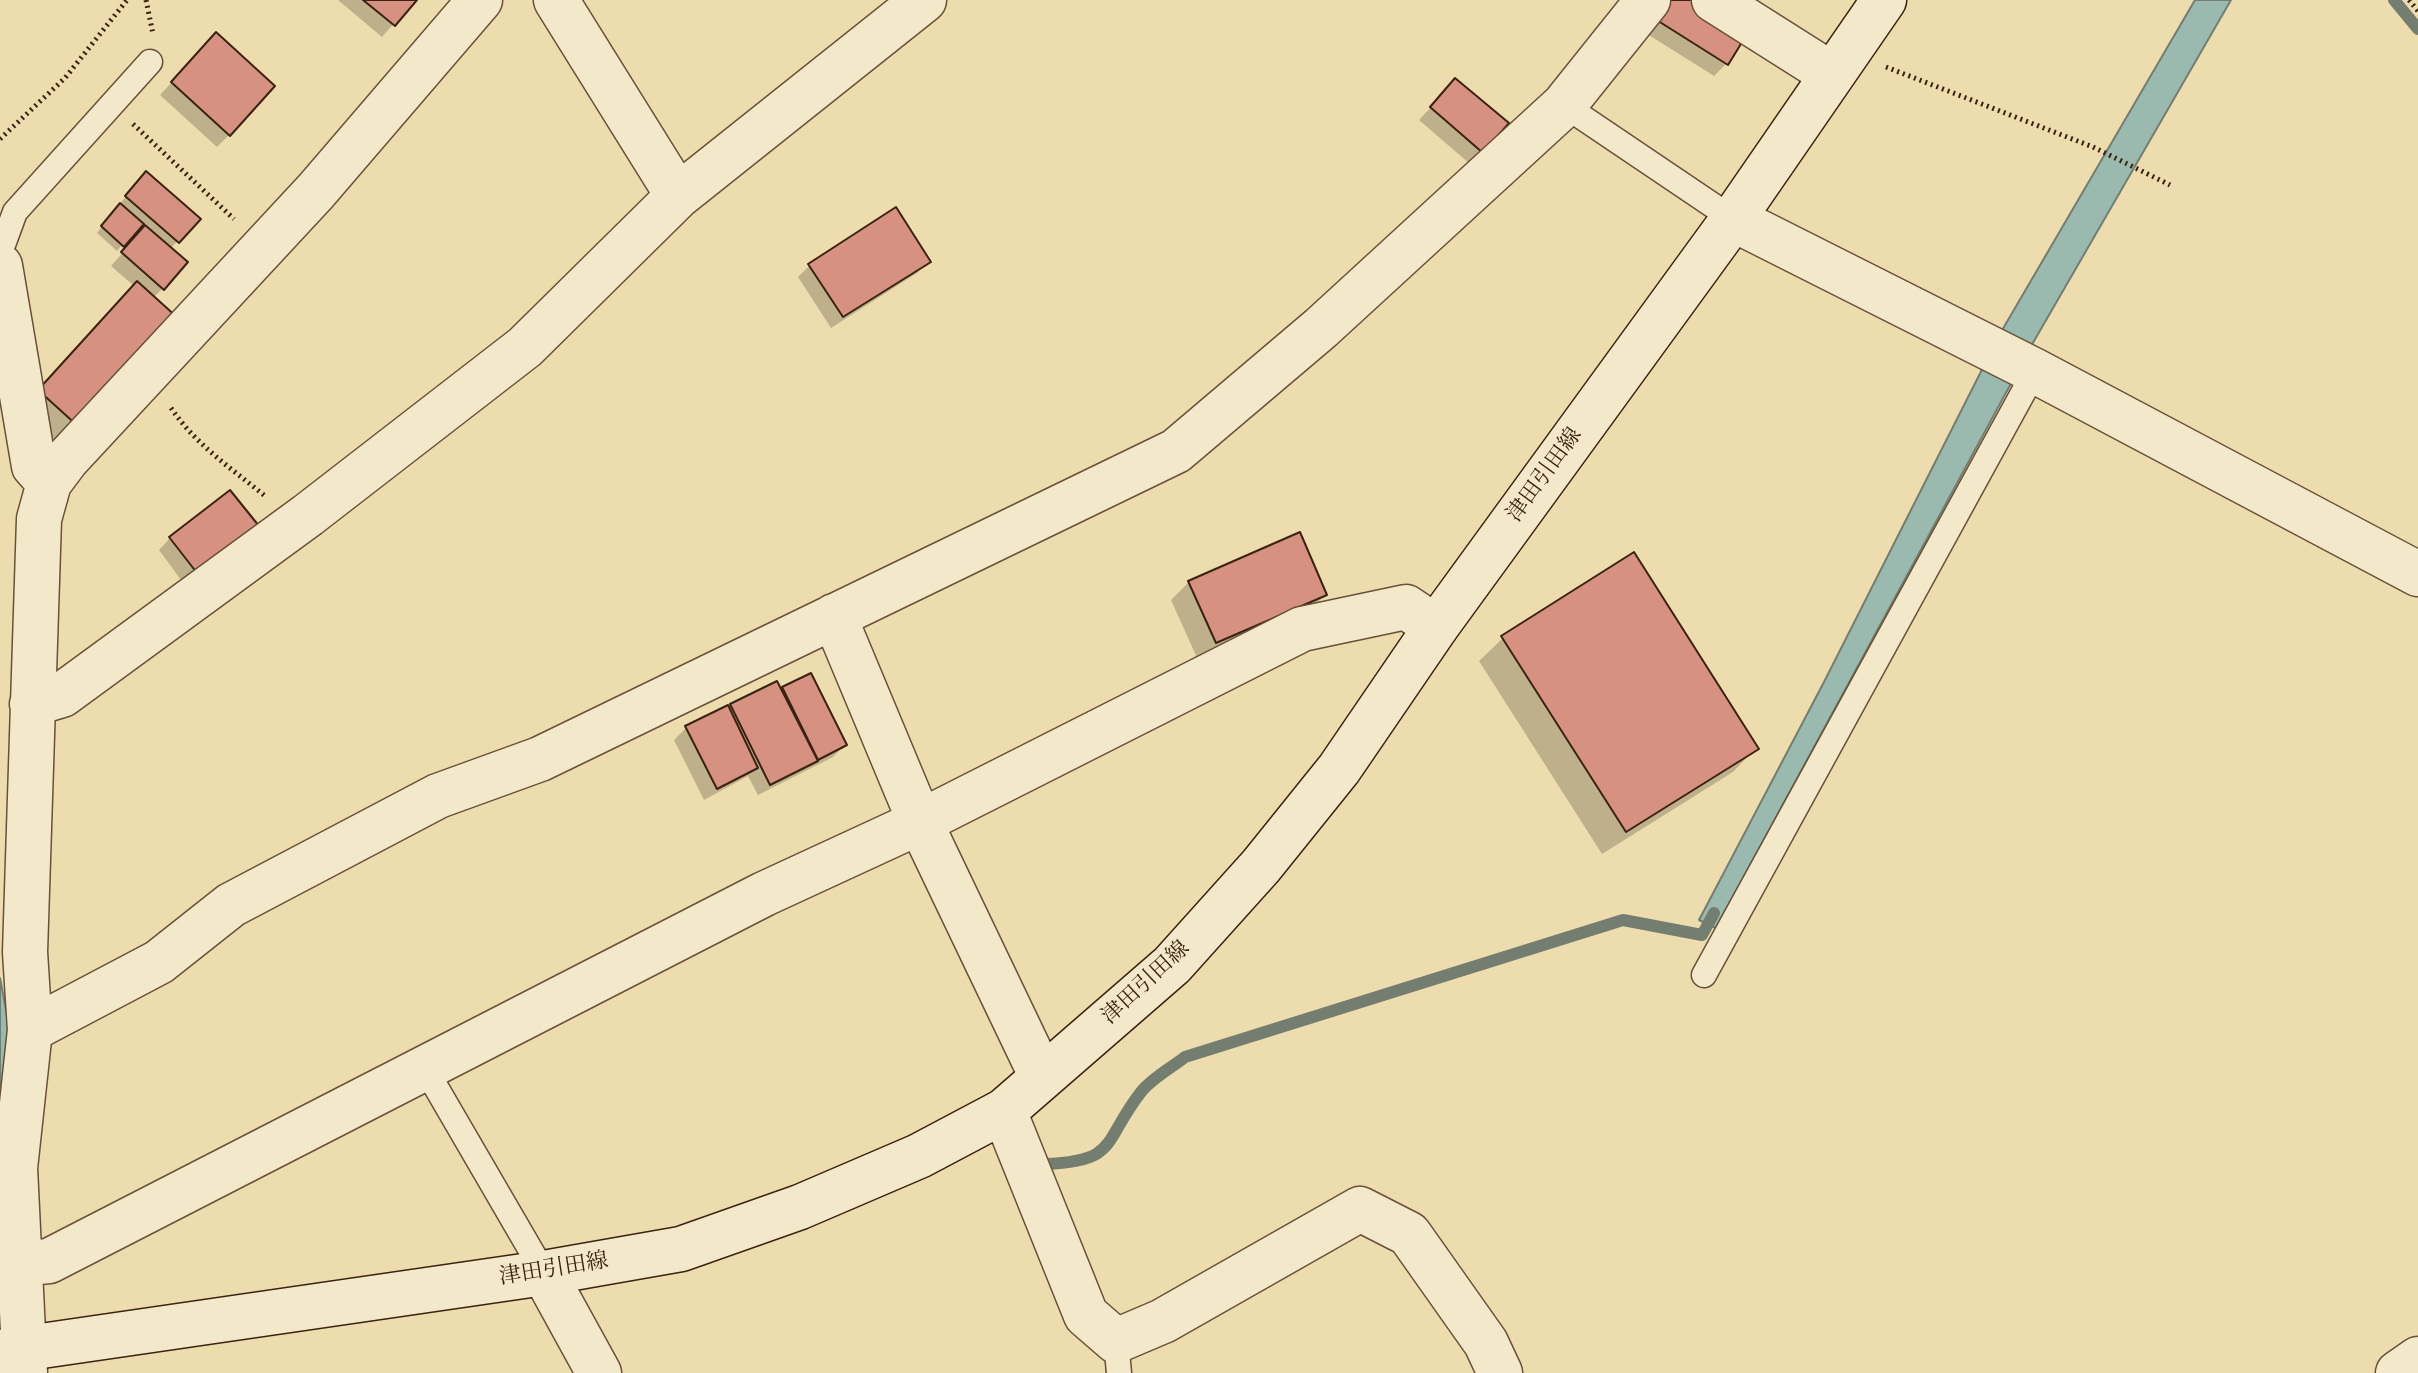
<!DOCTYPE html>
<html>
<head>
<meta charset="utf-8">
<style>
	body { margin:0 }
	canvas { display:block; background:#eddcae }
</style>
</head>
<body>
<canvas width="2418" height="1373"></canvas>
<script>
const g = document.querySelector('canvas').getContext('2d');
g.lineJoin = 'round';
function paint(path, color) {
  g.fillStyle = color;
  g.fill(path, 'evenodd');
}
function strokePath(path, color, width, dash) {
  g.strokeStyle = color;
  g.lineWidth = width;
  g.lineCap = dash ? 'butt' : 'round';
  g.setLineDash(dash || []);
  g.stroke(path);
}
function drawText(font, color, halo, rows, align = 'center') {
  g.font = font + ' Vollkorn,"Noto Serif JP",serif';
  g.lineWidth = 7;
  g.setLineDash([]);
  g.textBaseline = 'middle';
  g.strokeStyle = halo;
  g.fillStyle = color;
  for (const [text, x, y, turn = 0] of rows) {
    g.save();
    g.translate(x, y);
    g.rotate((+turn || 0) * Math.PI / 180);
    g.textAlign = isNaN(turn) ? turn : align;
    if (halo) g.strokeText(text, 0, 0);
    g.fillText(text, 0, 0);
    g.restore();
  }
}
const water = new Path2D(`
	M2195 0H2231L2034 341 1716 928 1699 920 1824 682 2001 332Z
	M0 978 13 1047 0 1192Z`);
const shadow = new Path2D(`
	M338 0H414L382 37Z
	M1688 0 1726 64 1714 76 1644 32Z
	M204 47 229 135 217 147 160 95Z
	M1444 93 1482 152 1470 164 1419 120Z
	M135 185 198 219 170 249 163 288 153 298 61 445 21 409 134 286 111 266 141 232 137 229 117 251 97 233Z
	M929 261 917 273 831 328 798 277 810 265Z
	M256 526 184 584 159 550 170 538Z
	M1189 582 1325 595 1307 613 1198 660 1171 600Z
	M1503 638 1756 748 1733 772 1602 854 1479 661Z
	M810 675 845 745 833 757 758 795 748 776 704 800 674 740 686 728 731 706 780 690Z`);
const stream = new Path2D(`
	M2394 0 2418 29
	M1045 1164C1119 1161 1102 1142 1141 1092 1151 1079 1171 1068 1185 1057L1623 920 1702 935 1714 913`);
const building = new Path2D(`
	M363 0H417L395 26Z
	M1666 0H1692L1747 34 1728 65 1655 19Z
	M216 32 275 86 230 136 171 82Z
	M1455 78 1509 123 1483 153 1430 107Z
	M146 171 201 219 179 243 125 196Z
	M120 203 144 224 124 247 101 226Z
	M896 207 931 262 843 317 808 264Z
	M145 225 188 262 164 290 121 252Z
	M137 281 179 319 80 428 38 390Z
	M230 490 259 526 197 573 169 537Z
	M1300 532 1327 595 1216 643 1188 581Z
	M1634 552 1759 749 1626 832 1501 636Z
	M811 673 847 745 818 760 782 687Z
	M777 681 818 761 770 785 730 704Z
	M728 705 758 768 717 789 685 726Z`);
const path = new Path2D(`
	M146 0 153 34
	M2409 0 2418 11
	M1886 67 2093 147 2170 185
	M133 124 234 219
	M0 139 65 78 127 0
	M171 408C196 445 231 468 265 496`);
const service = new Path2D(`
	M1564 105 1733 219
	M0 253 15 212 150 62
	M1704 975 2035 371
	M426 1070 544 1273
	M1116 1341 1119 1373`);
const minor = new Path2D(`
	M556 0 678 196
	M1714 0 1831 74
	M1733 219 2035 371 2418 574
	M0 266 34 466 49 483
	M834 616 920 822 1042 1077
	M32 704 62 695 308 515 525 347 678 196 924 0
	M30 1030 159 962 231 905 438 796 540 759 1176 451 1321 328 1564 105 1648 0
	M1004 1111 1086 1315 1116 1341 1163 1321 1360 1209 1409 1234 1486 1343 1500 1373
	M18 1264 49 1261 764 894 920 822 1302 629 1406 607 1436 627
	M544 1273 599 1373
	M25 1373 15 1168 30 1030 25 952 39 519 49 483 67 459 316 191 480 0`);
const tertiary = new Path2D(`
	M2398 1373 2418 1359`);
const secondary = new Path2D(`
	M0 1352 544 1273 681 1249 800 1207 919 1156 1004 1111 1172 965 1261 866 1339 769 1436 627 1733 219 1884 0`);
const streetNames = [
	["津田引田線",1546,476,-54],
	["津田引田線",1147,984,-43],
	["津田引田線",554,1271,-9]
];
paint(water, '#9abaaf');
strokePath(water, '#747e70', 2);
paint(shadow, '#0003');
strokePath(stream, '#747e70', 12);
paint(building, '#d79181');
strokePath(building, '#3b2311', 2);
strokePath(service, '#685138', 27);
strokePath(minor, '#685138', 47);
strokePath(tertiary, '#685138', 47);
strokePath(secondary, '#3b2311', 47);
strokePath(path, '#3b2311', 5, [2, 4]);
strokePath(service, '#f3e8ca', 24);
strokePath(minor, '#f3e8ca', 44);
strokePath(tertiary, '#f3e8ca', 44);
strokePath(secondary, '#f3e8ca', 44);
drawText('22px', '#3b2311', '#f3e8ca', streetNames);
</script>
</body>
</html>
